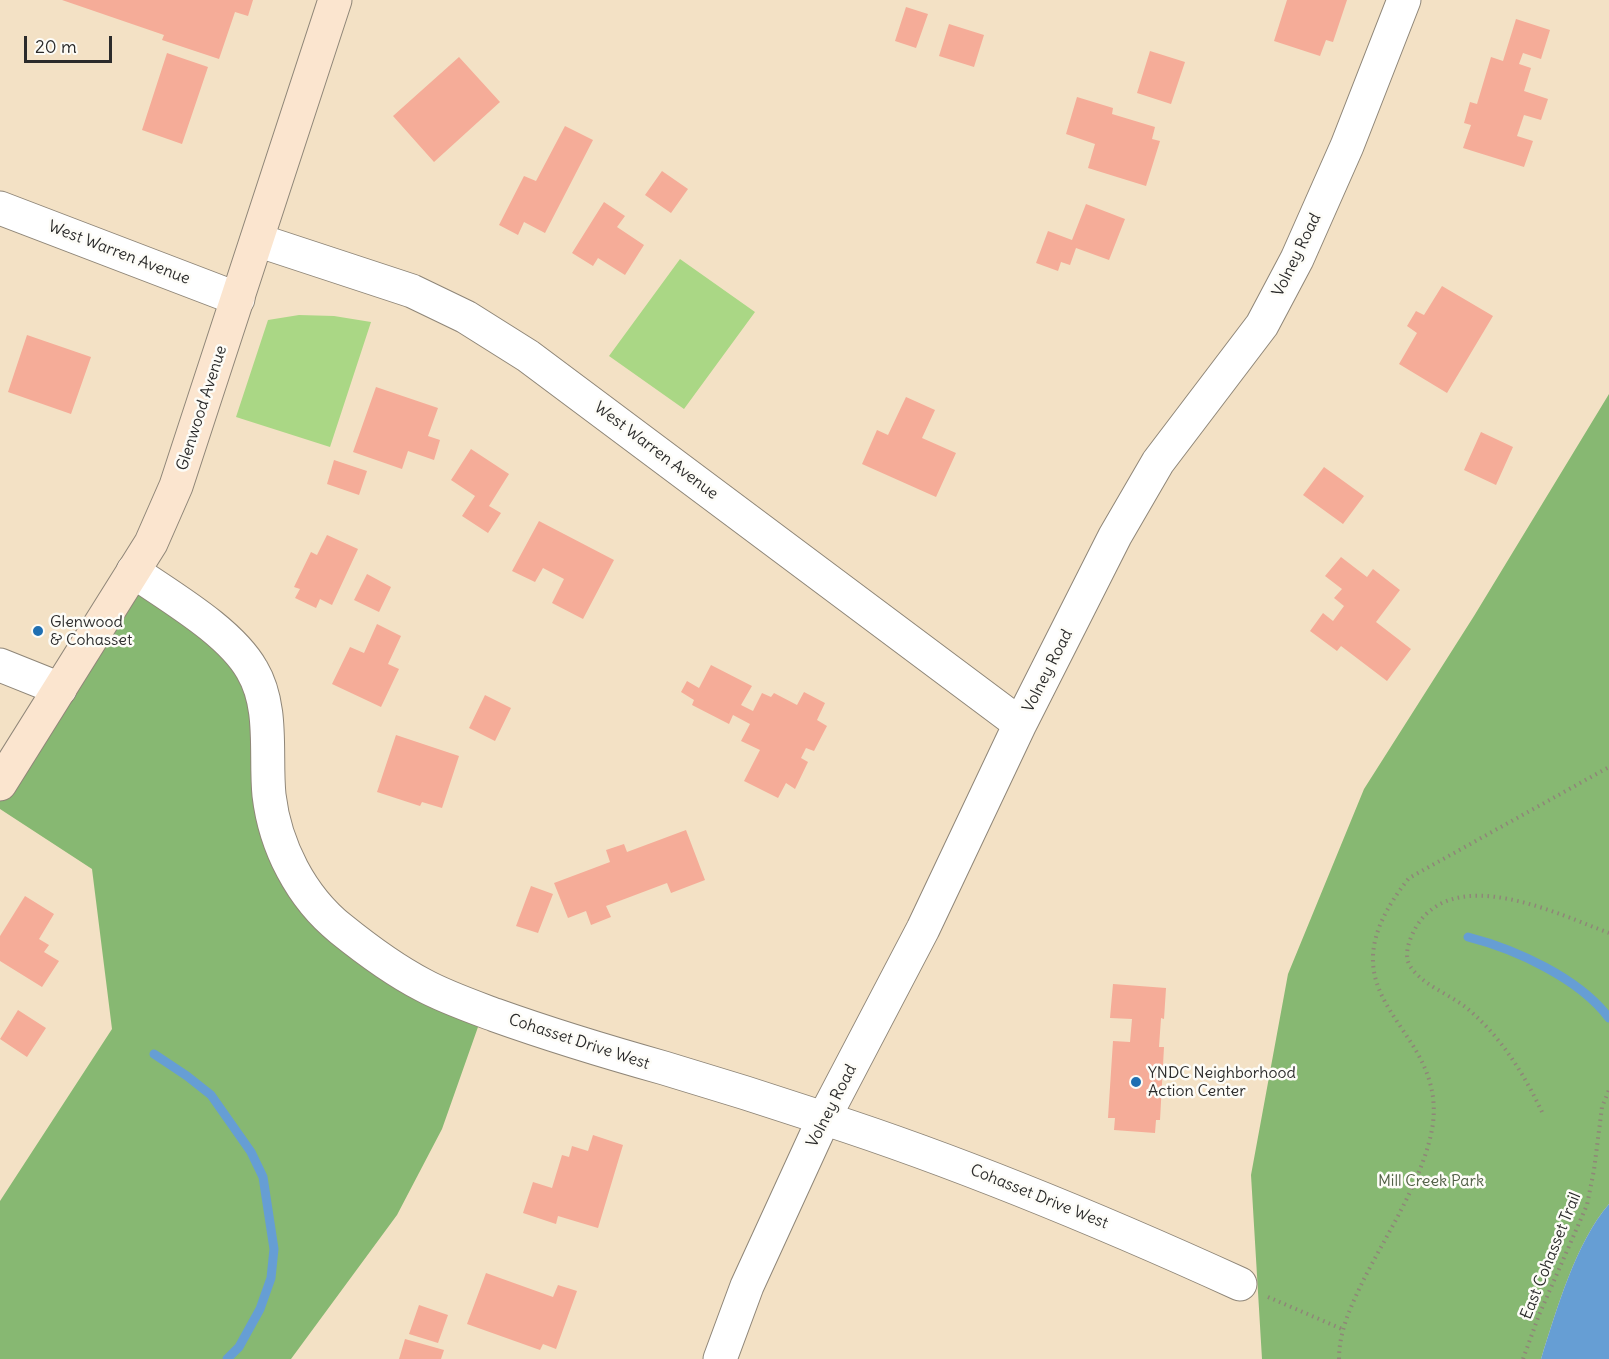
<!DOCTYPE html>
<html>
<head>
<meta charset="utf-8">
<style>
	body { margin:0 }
	#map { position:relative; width:1609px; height:1359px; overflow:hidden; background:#f3e1c5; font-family:Delius,sans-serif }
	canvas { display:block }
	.scale { position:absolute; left:24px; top:36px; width:88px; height:27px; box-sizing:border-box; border:3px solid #2b2b2b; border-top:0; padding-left:8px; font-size:18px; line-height:21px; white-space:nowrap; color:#2b2b2b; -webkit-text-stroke:4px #fdfcf7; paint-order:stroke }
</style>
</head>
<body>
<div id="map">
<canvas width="1609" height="1359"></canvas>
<div class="scale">20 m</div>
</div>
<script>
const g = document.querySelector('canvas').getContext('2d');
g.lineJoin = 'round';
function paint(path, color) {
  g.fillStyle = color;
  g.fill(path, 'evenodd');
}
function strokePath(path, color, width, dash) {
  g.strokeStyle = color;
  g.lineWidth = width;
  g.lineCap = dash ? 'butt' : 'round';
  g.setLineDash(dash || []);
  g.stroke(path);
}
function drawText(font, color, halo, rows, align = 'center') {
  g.font = font + ' Delius,sans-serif';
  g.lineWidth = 5;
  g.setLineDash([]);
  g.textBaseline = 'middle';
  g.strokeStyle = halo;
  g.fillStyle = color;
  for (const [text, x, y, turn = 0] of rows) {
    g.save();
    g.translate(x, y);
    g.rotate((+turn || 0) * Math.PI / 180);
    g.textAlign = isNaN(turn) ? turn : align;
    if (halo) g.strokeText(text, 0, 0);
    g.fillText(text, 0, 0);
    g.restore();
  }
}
const green = new Path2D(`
	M680 259 755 312 684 409 609 356Z
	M299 315 334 316 371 322 330 447 236 417 268 320Z`);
const forest = new Path2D(`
	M1609 394V1204C1576 1242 1556 1311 1541 1359H1262L1251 1175 1288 974 1364 789 1474 616Z
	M133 571 235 648 268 749 311 897 484 1010 442 1129 397 1215 291 1359H0V1201L112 1029 92 869 0 809V784Z`);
const water = new Path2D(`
	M1609 1204V1359H1541C1556 1311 1576 1242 1609 1204Z`);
const stream = new Path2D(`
	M1468 937C1515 949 1579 978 1609 1018
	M154 1054 187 1076 211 1095 251 1152 263 1177 274 1249 271 1278 260 1309 239 1347 227 1359`);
const building = new Path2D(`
	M62 0H253L248 16 235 12 219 59 162 40 164 35Z
	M1287 0H1347L1333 42 1326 40 1320 56 1274 41Z
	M906 7 928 14 916 48 895 41Z
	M1516 19 1550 30 1541 59 1523 53 1519 64 1531 68 1524 91 1548 99 1541 120 1524 115 1517 136 1533 141 1524 167 1463 148 1471 125 1464 123 1470 102 1477 104 1491 57 1503 61Z
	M949 24 984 35 974 67 939 56Z
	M1150 51 1185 62 1171 104 1137 93Z
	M167 53 208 67 182 144 142 130Z
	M459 57 500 102 434 162 393 116Z
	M1077 97 1113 108 1112 114 1155 127 1152 139 1160 141 1146 186 1088 168 1095 144 1066 134Z
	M565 126 593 140 545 233 524 222 518 235 499 225 524 176 536 181Z
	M662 171 688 189 671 213 645 195Z
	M604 202 625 216 617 227 644 245 625 275 598 258 593 266 572 253Z
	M1086 204 1125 219 1109 260 1076 248 1070 265 1061 262 1058 271 1036 263 1048 231 1072 240Z
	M1442 286 1493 316 1447 393 1399 364 1417 333 1407 326 1416 311 1424 315Z
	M27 335 91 357 71 414 8 392Z
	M376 387 438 408 428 436 440 440 434 460 408 451 402 469 353 452Z
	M906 397 935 410 922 438 956 453 936 497 862 464 877 430 888 435Z
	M1481 432 1513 447 1496 485 1464 470Z
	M471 449 509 474 489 506 501 513 488 533 462 516 475 496 451 480Z
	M334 460 367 471 359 495 327 484Z
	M1324 467 1364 496 1343 524 1303 495Z
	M539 521 614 560 583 619 552 603 564 579 543 568 535 582 512 571Z
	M327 535 358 549 332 605 320 599 316 608 295 598 300 589 294 587 311 552 317 555Z
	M1341 557 1367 577 1373 569 1400 590 1376 622 1411 649 1387 681 1341 646 1337 651 1310 631 1323 613 1333 621 1344 606 1334 598 1342 589 1325 576Z
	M367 574 391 587 379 612 354 600Z
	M377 624 401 636 388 664 399 669 381 707 332 684 350 647 364 653Z
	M711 665 752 686 741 705 753 711 762 693 771 697 774 693 797 705 804 692 825 703 817 720 827 726 814 751 806 748 801 758 808 762 795 789 786 783 778 798 744 781 760 750 741 741 750 724 733 715 729 724 692 705 694 700 681 692 687 681 699 688Z
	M485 695 511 708 495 741 469 728Z
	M396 735 459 756 442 808 422 802 420 806 377 792Z
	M686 830 705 880 671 893 667 883 606 906 611 917 591 925 586 911 568 918 554 883 610 862 606 850 624 844 627 852Z
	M531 886 553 894 538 933 516 926Z
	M25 896 54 914 39 939 49 945 44 952 59 961 42 987 0 961V936Z
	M1113 984 1166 988 1164 1019 1161 1018 1159 1047H1164L1160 1120H1156L1155 1133 1114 1130 1115 1118H1108L1113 1041 1130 1042 1132 1019 1110 1018Z
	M18 1010 46 1028 27 1057 0 1039Z
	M593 1135 623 1145 598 1228 558 1216 556 1224 523 1213 533 1182 552 1188 562 1155 569 1157 572 1146 588 1151Z
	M486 1273 553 1297 558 1285 577 1291 556 1349 543 1344 540 1350 467 1324Z
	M419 1305 448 1315 438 1343 409 1334Z
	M405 1339 444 1350 441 1359H399Z`);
const path = new Path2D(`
	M1542 1112C1524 1074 1501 1037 1468 1009 1450 994 1423 986 1410 966 1403 954 1410 938 1416 927 1455 863 1558 914 1609 933
	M1268 1297 1342 1329
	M1339 1359C1339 1331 1351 1306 1363 1281 1386 1235 1426 1175 1433 1123 1445 1021 1311 1001 1409 878L1609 767
	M1523 1359 1539 1315 1587 1205 1594 1170 1602 1107 1609 1090`);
const minor = new Path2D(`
	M0 208 238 299
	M257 240 412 291 466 317 528 356 1020 724
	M133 571C170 597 230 631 252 670 274 707 265 755 269 795 275 846 301 897 341 929 367 950 394 970 423 985 445 997 471 1006 495 1015 551 1035 607 1052 664 1068 718 1084 772 1101 826 1119 968 1165 1104 1222 1240 1284
	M0 665 60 689
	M720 1359 747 1286 824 1118 923 929 1020 724 1115 536 1158 462 1262 325 1297 259 1347 146 1404 0`);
const secondary = new Path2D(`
	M0 784 151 543 176 486 335 0`);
const markers = [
	[38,631,6,"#1f6fb2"],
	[1136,1082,6,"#1f6fb2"]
];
const streetNames = [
	["West Warren Avenue",119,253,21],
	["Volney Road",1297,255,-64],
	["Glenwood Avenue",202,408,-72],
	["West Warren Avenue",656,451,37],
	["Volney Road",1048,671,-63],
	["Cohasset Drive West",579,1042,18],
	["Volney Road",832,1106,-63],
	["Cohasset Drive West",1039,1197,22],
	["East Cohasset Trail",1551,1256,-68]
];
const poiNames = [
	["Glenwood",50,622],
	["& Cohasset",50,640],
	["YNDC Neighborhood",1148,1073],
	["Action Center",1148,1091]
];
const parkNames = [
	["Mill Creek Park",1431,1181]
];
paint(green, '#aad785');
paint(forest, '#87b872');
paint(water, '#669ed4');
strokePath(stream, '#669ed4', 9);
paint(building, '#f5ac98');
strokePath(minor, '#8f8678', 35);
strokePath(secondary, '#8f8678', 35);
strokePath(path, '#8f8678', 4, [1.5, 4.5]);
strokePath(minor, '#fff', 33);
strokePath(secondary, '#fbe5cf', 33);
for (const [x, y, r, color] of markers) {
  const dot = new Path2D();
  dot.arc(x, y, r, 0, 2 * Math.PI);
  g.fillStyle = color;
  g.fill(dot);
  strokePath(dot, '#fdfcf7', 2);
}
drawText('16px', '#2b2b2b', '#fdfcf7', streetNames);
drawText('16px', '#2b2b2b', '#fdfcf7', poiNames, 'left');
drawText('16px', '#515f46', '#fdfcf7', parkNames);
</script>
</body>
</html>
